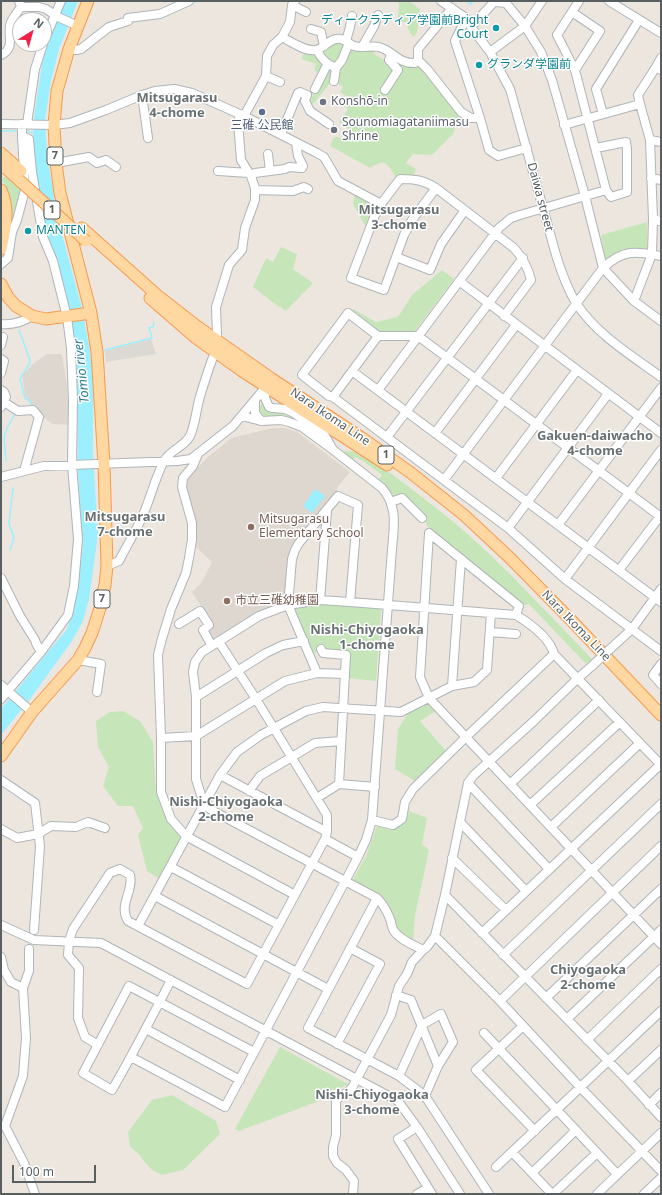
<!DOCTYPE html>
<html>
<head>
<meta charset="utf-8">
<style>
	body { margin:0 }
	#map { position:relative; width:662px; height:1195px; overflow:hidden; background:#ece6df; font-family:"Noto Sans",sans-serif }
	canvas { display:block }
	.frame { position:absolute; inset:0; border:2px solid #585f61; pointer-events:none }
	.north { position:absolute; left:12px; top:12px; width:40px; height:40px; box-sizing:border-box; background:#fff; border:1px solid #bcbfc0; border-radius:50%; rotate:37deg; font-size:11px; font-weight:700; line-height:16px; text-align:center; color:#585f61 }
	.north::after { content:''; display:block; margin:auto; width:14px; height:18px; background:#ef2249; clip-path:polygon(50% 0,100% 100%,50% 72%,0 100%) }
	.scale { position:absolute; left:12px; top:1165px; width:84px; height:18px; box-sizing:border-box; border:2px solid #585f61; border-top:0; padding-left:5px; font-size:12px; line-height:14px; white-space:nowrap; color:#585f61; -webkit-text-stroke:3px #fff; paint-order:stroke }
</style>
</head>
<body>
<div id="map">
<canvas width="662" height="1195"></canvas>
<div class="frame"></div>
<div class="north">N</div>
<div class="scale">100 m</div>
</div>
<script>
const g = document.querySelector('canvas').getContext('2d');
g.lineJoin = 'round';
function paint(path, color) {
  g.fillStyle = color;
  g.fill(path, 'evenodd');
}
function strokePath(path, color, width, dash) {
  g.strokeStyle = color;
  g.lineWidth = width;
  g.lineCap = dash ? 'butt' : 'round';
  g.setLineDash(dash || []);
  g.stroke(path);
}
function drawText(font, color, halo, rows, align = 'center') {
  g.font = font + ' "Noto Sans","Noto Sans JP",sans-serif';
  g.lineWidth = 3;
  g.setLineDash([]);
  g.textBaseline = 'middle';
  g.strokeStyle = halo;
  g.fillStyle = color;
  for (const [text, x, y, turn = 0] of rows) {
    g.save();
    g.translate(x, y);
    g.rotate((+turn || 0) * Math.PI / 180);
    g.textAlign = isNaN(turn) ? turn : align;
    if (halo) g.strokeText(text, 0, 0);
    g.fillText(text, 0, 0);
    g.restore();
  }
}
const industrial = new Path2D(`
	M151 339 156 354 106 362 105 351Z`);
const education = new Path2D(`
	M47 354H62L67 386 69 425 52 424 35 410 25 395 22 375 34 363Z
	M273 428H284L297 432 350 472 337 488V492L296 540 286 600 282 603 262 610 249 618 214 642 206 630 213 625 192 592 202 582 212 562 194 545 185 486 189 477 207 458 231 438Z`);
const green = new Path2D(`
	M396 1H409L420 9 417 32 414 37 410 33 405 22H398L399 3Z
	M333 41 375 49 374 54 390 63 392 56 419 62 460 114 453 134 432 155 413 154 406 163 416 169 414 175H398L396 177C386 163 386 158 370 168L330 146 334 137 344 138 348 129 339 122 348 109 341 104 346 96 340 92 343 87 333 80 312 105 309 103 323 76 314 70 316 64 302 59 304 49 310 51Z
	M8 174 23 188 11 227 7 193 2 179Z
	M355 192 375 203 376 208 367 229 353 204Z
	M647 222V248L638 252 623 249 605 259 601 235Z
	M281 247 297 254 293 269 313 283 286 311 271 301 253 287 266 258 273 262Z
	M442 270 454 279 414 332H380L353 313V309L376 322 398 317 412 295Z
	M262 403 264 406 269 412 274 413 284 412 322 434 261 416C257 412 259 408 262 403Z
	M343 451 362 452 409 487 455 523 484 549 512 576 592 659 586 664 529 604 522 606 430 531 423 517 403 496 394 499 387 487 378 480 382 475 363 461 355 457 352 460Z
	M319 604 378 608 381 611 376 681 347 678 348 653 324 651 322 649 312 654 293 610 296 607Z
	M426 702 430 703 436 710V711L420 721 447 752 415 781 395 769 398 729 409 711Z
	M123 711 140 721 153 742 156 793 165 817 182 836 159 879 147 871 138 835 143 828 133 806H118L103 786 109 767 98 747 96 721 110 712Z
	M409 811 427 818 422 844 429 850 415 916 413 941 402 934 397 927 388 904 382 899 352 881 366 856 377 826 390 830 406 821Z
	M280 1047 348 1084C335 1093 330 1084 319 1101L239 1131 235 1129Z
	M172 1095 216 1121 220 1134 183 1170 162 1175 152 1170 143 1160 140 1155 130 1147 128 1132 152 1100Z`);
const water = new Path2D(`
	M64 1H78L59 49 51 81 45 119 46 139 49 168 59 223 81 305 90 351 93 378V456L98 534 89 599 83 621 72 641 30 699 1 735V709L67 629 74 608 83 546 78 474 77 366 71 324 49 243 41 211 36 179 33 139 34 118 42 64 45 51Z
	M315 489 325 496 312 513 303 506Z`);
const stream = new Path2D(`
	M466 1 471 4 473 1
	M192 3 197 1
	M131 22 143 20
	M1 131H19
	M25 131 35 133
	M19 330 30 360V363L20 379 25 398 30 401 31 406 29 407
	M105 350 152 338 149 328 153 327 154 322
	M6 461 4 438 7 428 16 412
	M10 550 14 538 9 523 13 488`);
const minor = new Path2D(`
	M441 1 466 18 471 27 490 52 510 89 556 255C561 271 567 288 576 303 597 335 631 355 661 377
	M609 1 661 33
	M292 5 306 12
	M21 7H39L46 9 58 17 78 26
	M452 8 418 49V60L428 70 461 112 471 118H480
	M572 12 600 31 575 70
	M466 18 455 41 480 118 489 150 498 156 527 148
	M471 27 494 2 506 3 525 26 541 52 552 80 585 196 603 268 634 301 661 321
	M311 29 321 32 324 46
	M282 37C291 42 306 52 316 50 325 48 330 37 341 39 346 40 349 44 354 46 362 49 371 45 379 47 393 51 399 64 415 63L418 60
	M44 41 61 1
	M346 41 350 27 352 16
	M362 47 374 26 378 15
	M69 49 76 50 81 49 109 27 128 21V18L160 14 189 1
	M317 50C321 59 326 64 336 68L342 60 349 43
	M490 52 525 26 542 1
	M1 55C15 48 8 38 10 26 10 20 17 13 21 7L19 1
	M656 67 661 58
	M266 76 280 82
	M334 81 336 68
	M315 89 327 65
	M385 90 398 70 389 60 391 54
	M142 95 148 138
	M640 104 638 95 656 67 661 70
	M603 114 596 89 639 20
	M244 116 266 76 267 56 273 45 282 37 290 22 292 5 295 1
	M1 124 54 125 70 123 106 110 142 95 155 91 174 89 192 93 208 100 244 116 317 153 324 157 338 181 381 204
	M22 124V136L29 139 32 172 43 237 53 261 67 317 71 348 73 400 72 465 78 539 74 586 68 615 41 652
	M27 124 35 69 43 44
	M564 125 640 104 650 140 653 219 652 254 634 301
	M281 134 298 93 300 92 307 95 305 101 310 111 329 124
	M650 140 661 142
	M296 143 298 156 303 166
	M596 148 626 142 627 149V192L611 197 606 190
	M268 154 270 171
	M56 163 89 157 97 163 106 160 116 167
	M218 171 249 173
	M251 176 255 173 285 169 289 167 302 168
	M651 178 661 180
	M436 188 412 220 404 235 384 290 351 278 375 215 381 204 400 179C415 179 423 180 436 188L514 248C523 258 528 267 531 280L504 316
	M255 190 293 191 304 187 308 189
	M653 219 661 221
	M396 257 430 270 441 244 465 210
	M1 264 8 258 12 232 17 220 25 190 22 136
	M459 281 661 433
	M1 324C12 325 23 322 32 316
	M217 335 216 307 229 265 242 250 245 228 255 200V188L251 176 241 160 238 122 240 114
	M378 336 348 313 302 375 329 396 333 397 508 528 565 579 661 651
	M1 345 3 337
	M1 359 4 361 1 373
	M352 371 661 602
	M266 387 265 398 269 407 272 408 285 409 292 412 324 434 332 448
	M1 390 4 392 6 397 1 407
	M378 390 499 228 511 218 520 215 606 190 575 70 557 35 579 1
	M333 397 378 336H418L661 517
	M255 401V413L261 421
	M4 402 18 411 33 410 39 417 24 471
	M435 433 516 325
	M387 437 523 258
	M198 454 193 466 183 478 182 487 192 523V540L189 558 186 573 171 609 161 642 158 655 161 738V792L171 819 186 836 295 895
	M1 477 44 466 177 461 191 459 233 426 269 383
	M496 478 577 370
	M444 480 603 268C623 249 636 251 661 256
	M391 502 402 498 422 518
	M558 525 661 388
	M508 528 608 394
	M107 566 119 561C127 545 136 531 143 515 151 497 155 478 164 461 170 450 184 447 190 436 195 425 196 412 199 400 203 386 208 371 213 357
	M619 570 661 515
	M1 578 20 616 35 640 36 643 41 652 1 699
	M565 579 661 450
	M320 600 327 511
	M516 615 519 606 429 533 420 677 429 698 661 944
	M179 624 200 611 209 625 203 630 212 646
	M490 632 516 634
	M321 649 323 653 346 655 339 784
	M610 649 632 629 661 589
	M78 660 101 664 97 692
	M661 664 653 675 661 684
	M317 673 288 605 292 559 295 550 299 543 338 496 358 505 350 602
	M1 685 32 712
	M452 686 461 559
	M196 697 266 653 283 645 304 641
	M161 738 196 736 285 681 317 673 345 674
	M220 775 327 832
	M1 780 35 803 40 846 34 930
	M468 783 549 869
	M510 784 599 700
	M249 791 260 776 315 743 341 741
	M317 798 339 784 375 787
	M530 805 620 722
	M372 820 393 825 402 819 405 802 413 789 466 737 554 654
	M460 822 526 891
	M551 827 640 743
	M1 829 17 838 38 834 51 826 76 827 88 822 105 828
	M325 839 358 857
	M452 858 506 910
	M171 867 279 925
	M445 895 628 1081 661 1117
	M155 896 328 989
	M377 898 308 1028 399 1076 425 1096 489 1194
	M1 925 34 940 101 943 398 1101 417 1127 460 1194
	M138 926 220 775 237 752 261 735 306 711 323 707 401 712 452 686 474 682 487 670 491 613
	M482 933 661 764
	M435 936 500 1001 581 1088 661 1171
	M423 950C414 945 400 940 394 931 391 927 392 923 390 919 387 911 383 904 377 898L215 812 207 807 201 795 196 779V697L193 672 195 662 202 652 259 616 288 605 320 600 350 602 516 615C529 623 550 638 554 654L661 765
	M503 955 661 804
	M1 957 4 970 11 982 23 988 26 1038 23 1076 5 1126 24 1163 35 1194
	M171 980C152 1017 133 1054 112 1090L83 1073 129 986 254 1052
	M23 988 29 971V949
	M396 995 411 1000 438 1066
	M546 998 661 889
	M500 1001 661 846
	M567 1019 661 930
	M523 1026 476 1070 535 1131
	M146 1029 240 1080
	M484 1033 557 1110 617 1174
	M587 1040 661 969
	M337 1044 380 964 350 948
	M98 1045 85 1037 78 1018 79 968 68 955 69 941 73 929 110 873 120 869 130 875C134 891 118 905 128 921L247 984 325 839 327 832V815L256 699 219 642
	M131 1057 225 1107 358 857 366 840 372 820 392 549C394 525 398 507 382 488L332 449 302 427 289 422 281 420 261 421 242 416
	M399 1076 422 1025 441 1014 453 1042 438 1066 425 1096
	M628 1081 661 1050
	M649 1105 661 1093
	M417 1127 398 1139 432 1194
	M512 1152 552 1194
	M496 1167 661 1011
	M532 1173 576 1130
	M353 1194 354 1181 346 1170 337 1163 333 1156V1147L336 1135V1101L339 1097 348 1092 353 1086 391 1015 399 986 407 974 412 962 423 950 427 947 435 936 445 895 468 783 474 775 534 721 577 679 592 666
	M417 1194 428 1188
	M553 1194 597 1153
	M597 1194 661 1133
	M644 1194 661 1178`);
const major = new Path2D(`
	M1 153 21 171
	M1 164 19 180
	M1 190C10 209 5 229 1 249
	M82 228 157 295 198 327 272 379 362 438 411 473 464 515 509 557 571 620 661 715
	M1 284 8 297 16 306 32 316 46 319 91 313
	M150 298 196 338 242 371 387 465
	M1 756 32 712 78 660 85 648 92 633 100 608 105 585 107 566 104 464 97 352 91 313 60 193 56 163 54 125 57 91 69 49 88 1`);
const minorBridge = new Path2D(`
	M592 666 610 649`);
const majorBridge = new Path2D(`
	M19 180 86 241`);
const markers = [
	[496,28,4,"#0f9aa8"],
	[479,65,4,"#0f9aa8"],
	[323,102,4,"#6b7280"],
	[262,112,4,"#5c6f8a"],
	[334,130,4,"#6b7280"],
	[28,231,4,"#0f9aa8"],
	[251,527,4,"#8d6e63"],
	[227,601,4,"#8d6e63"]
];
const shields = [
	[55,156,16],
	[52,210,16],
	[386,455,16],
	[102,599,16]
];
const shieldNames = [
	["7",55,156],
	["1",52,210],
	["1",386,455],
	["7",102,599]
];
const cultureNames = [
	["ディークラディア学園前Bright",488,21,"right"],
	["Court",488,35,"right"],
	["グランダ学園前",487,65],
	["MANTEN",36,231]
];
const worshipNames = [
	["Konshō-in",331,102],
	["Sounomiagataniimasu",342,123],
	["Shrine",342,137]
];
const serviceNames = [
	["三碓 公民館",262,126]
];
const streetNames = [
	["Daiwa street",540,197,75],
	["Nara Ikoma Line",330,417,34],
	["Nara Ikoma Line",576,626,46]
];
const educationNames = [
	["Mitsugarasu",259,520],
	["Elementary School",259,534],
	["市立三碓幼稚園",235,601]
];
const neighbourhoodNames = [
	["Mitsugarasu",177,98],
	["4-chome",177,113],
	["Mitsugarasu",399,210],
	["3-chome",399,225],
	["Gakuen-daiwacho",595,436],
	["4-chome",595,451],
	["Mitsugarasu",125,517],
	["7-chome",125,532],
	["Nishi-Chiyogaoka",367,630],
	["1-chome",367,645],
	["Nishi-Chiyogaoka",226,802],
	["2-chome",226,817],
	["Chiyogaoka",588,970],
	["2-chome",588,985],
	["Nishi-Chiyogaoka",372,1095],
	["3-chome",372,1110]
];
const waterNames = [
	["Tomio river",82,371,-96]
];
paint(industrial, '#dcd8d4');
paint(education, '#ded7d0');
paint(green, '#c6e6ba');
paint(water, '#9cefff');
strokePath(stream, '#9cefff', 1.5);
strokePath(minor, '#b0b5b8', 10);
strokePath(major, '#f69a4e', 13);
strokePath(minor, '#fff', 8);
strokePath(major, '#ffd7a1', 11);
strokePath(minorBridge, '#b0b5b8', 10, []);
strokePath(majorBridge, '#f69a4e', 13, []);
strokePath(minorBridge, '#fff', 8);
strokePath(majorBridge, '#ffd7a1', 11);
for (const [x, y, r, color] of markers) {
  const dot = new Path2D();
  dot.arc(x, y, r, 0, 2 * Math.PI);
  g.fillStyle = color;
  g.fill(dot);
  strokePath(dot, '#fff', 1.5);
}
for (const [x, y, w] of shields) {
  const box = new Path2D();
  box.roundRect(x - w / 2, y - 9, w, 18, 3);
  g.fillStyle = '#fff';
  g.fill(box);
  strokePath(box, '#585f61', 1);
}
drawText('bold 11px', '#585f61', null, shieldNames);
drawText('12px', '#0d838f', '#fff', cultureNames, 'left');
drawText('12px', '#5b616d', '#fff', worshipNames, 'left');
drawText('12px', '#4e5e75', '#fff', serviceNames);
drawText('12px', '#585f61', '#fff', streetNames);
drawText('12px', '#785e54', '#fff', educationNames, 'left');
drawText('bold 13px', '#697173', '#fff', neighbourhoodNames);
drawText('italic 13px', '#307f99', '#fff', waterNames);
</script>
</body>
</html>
